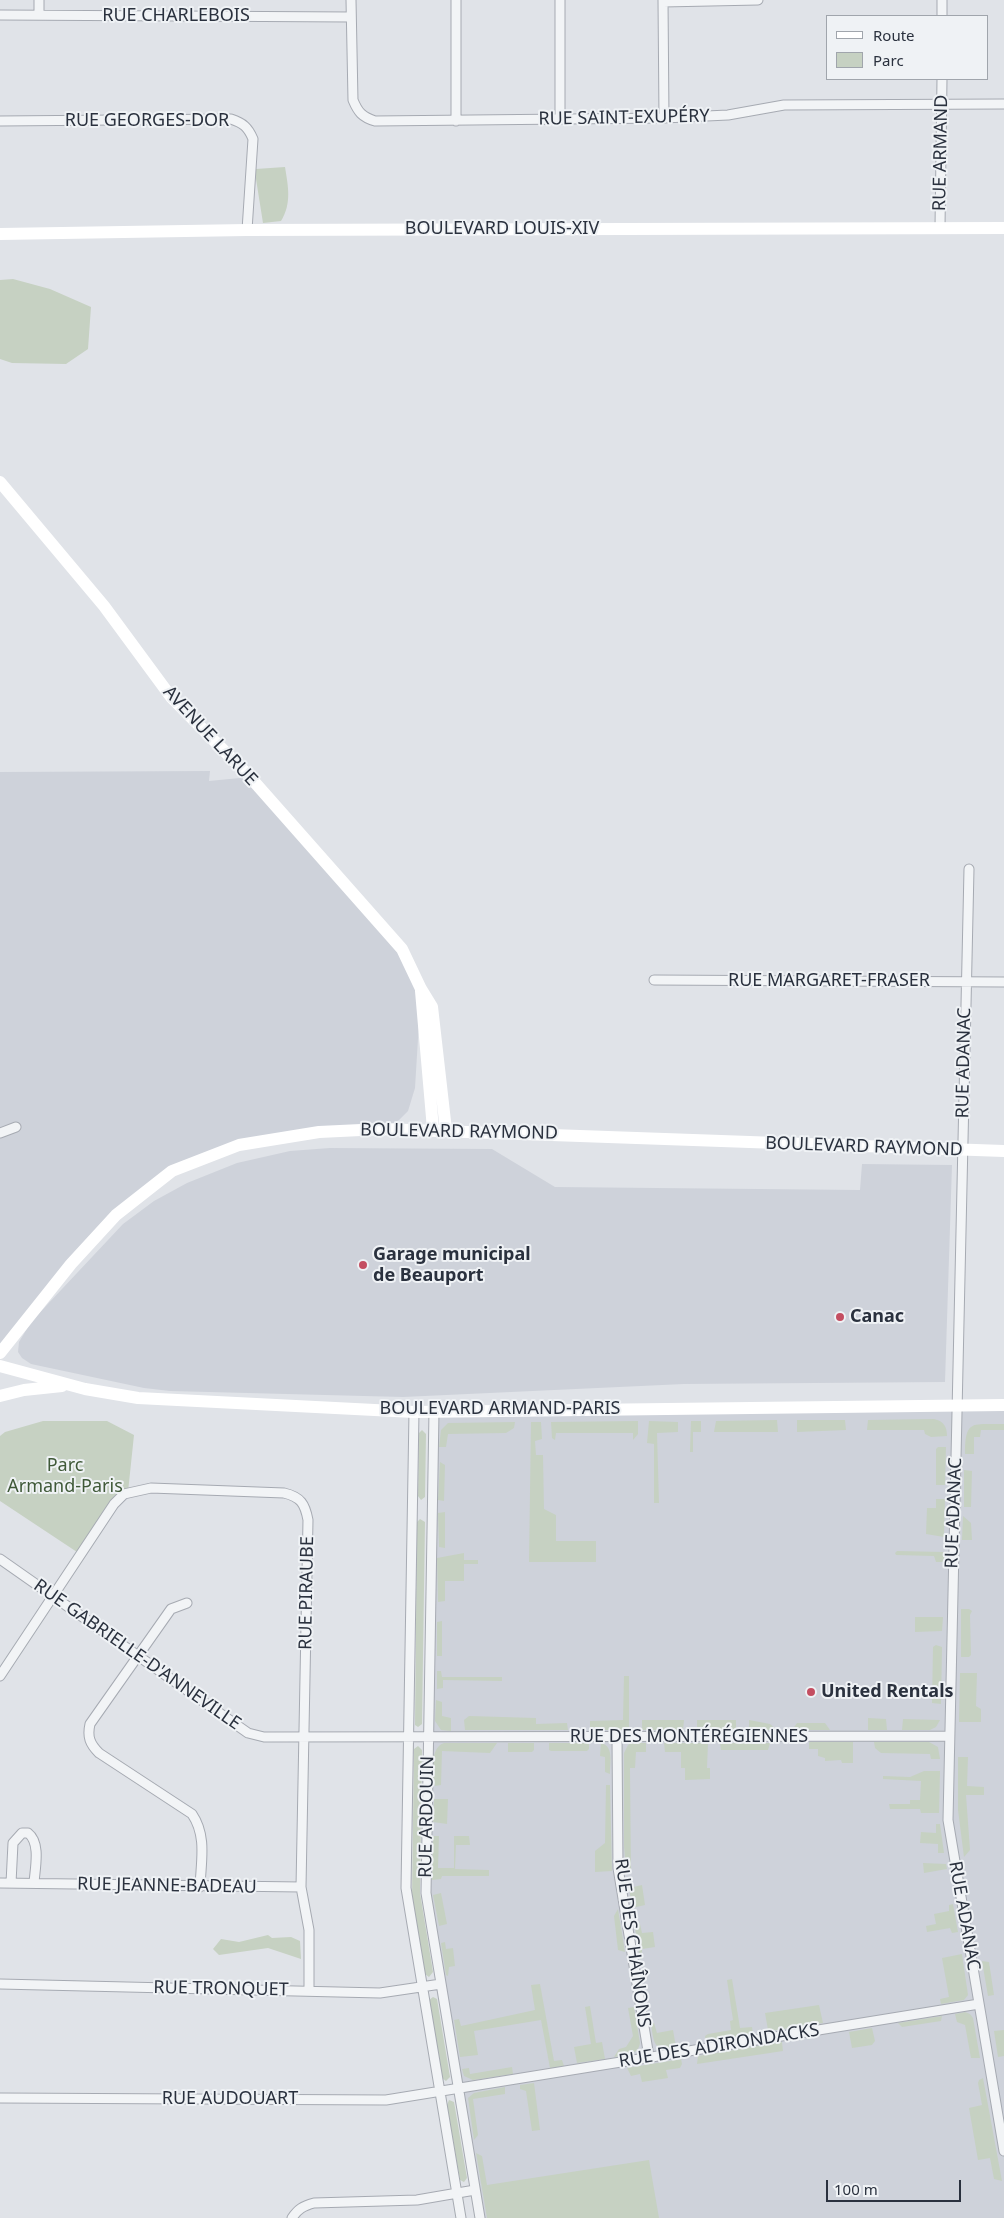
<!DOCTYPE html>
<html>
<head>
<meta charset="utf-8">
<style>
	body { margin:0 }
	#map { position:relative; width:1004px; height:2218px; overflow:hidden; background:#e0e3e8; font-family:"Noto Sans",sans-serif }
	canvas { display:block }
	.legend { position:absolute; left:826px; top:15px; width:162px; height:65px; box-sizing:border-box; background:#eff2f5; border:1px solid #a0a5ac; margin:0; padding:6px 9px; list-style:none; font-size:15px; color:#2a313e }
	.legend li { display:flex; align-items:center; gap:10px; height:25px }
	.legend b { width:25px; border:1px solid #a0a5ac }
	.scale { position:absolute; left:826px; top:2180px; width:135px; height:22px; box-sizing:border-box; border:2px solid #2a313e; border-top:0; padding-left:6px; font-size:15px; line-height:18px; white-space:nowrap; color:#2a313e; -webkit-text-stroke:4px #eff2f5; paint-order:stroke }
</style>
</head>
<body>
<div id="map">
<canvas width="1004" height="2218"></canvas>
<ul class="legend">
<li><b style="height:6px;background:#fff"></b>Route</li>
<li><b style="height:14px;background:#c6d1c2"></b>Parc</li>
</ul>
<div class="scale">100 m</div>
</div>
<script>
const g = document.querySelector('canvas').getContext('2d');
g.lineJoin = 'round';
function paint(path, color) {
  g.fillStyle = color;
  g.fill(path, 'evenodd');
}
function strokePath(path, color, width, dash) {
  g.strokeStyle = color;
  g.lineWidth = width;
  g.lineCap = dash ? 'butt' : 'round';
  g.setLineDash(dash || []);
  g.stroke(path);
}
function drawText(font, color, halo, rows, align = 'center') {
  g.font = font + ' "Noto Sans",sans-serif';
  g.lineWidth = 4;
  g.setLineDash([]);
  g.textBaseline = 'middle';
  g.strokeStyle = halo;
  g.fillStyle = color;
  for (const [text, x, y, turn = 0] of rows) {
    g.save();
    g.translate(x, y);
    g.rotate((+turn || 0) * Math.PI / 180);
    g.textAlign = isNaN(turn) ? turn : align;
    if (halo) g.strokeText(text, 0, 0);
    g.fillText(text, 0, 0);
    g.restore();
  }
}
const built = new Path2D(`
	M210 771 209 781 250 777 402 949 421 989 415 1088 408 1111 399 1120 382 1129 239 1145 172 1171 116 1215 0 1353V772Z
	M330 1148 492 1149 555 1187 860 1190 862 1164 952 1165 945 1382 684 1384 403 1397 170 1391 144 1388 31 1364 22 1358 18 1352 19 1342 31 1322 123 1224 154 1201 187 1183 237 1163 290 1151Z
	M1004 1405V2218H480L426 1893 434 1411Z`);
const green = new Path2D(`
	M285 167C288 186 292 203 281 221L263 223 256 179V169Z
	M13 279 50 289 91 307 88 349 66 364 12 363 0 359V280Z
	M934 1419C944 1421 947 1427 947 1436L931 1437 925 1434 924 1430H867L868 1420Z
	M797 1420H845L846 1430 797 1432Z
	M43 1421H107L134 1435 128 1492 80 1554 0 1501V1436L5 1432Z
	M638 1421V1434L633 1440V1433H556L555 1440 552 1438 551 1422Z
	M649 1421 678 1422V1432L657 1433 659 1503H654V1444L647 1443Z
	M691 1421H701V1432H693V1452H690Z
	M716 1421 777 1420 778 1432H714Z
	M515 1422 514 1428 506 1433 448 1434 446 1447H439L441 1430 448 1423Z
	M531 1422H541L542 1439 535 1441 536 1455H543L544 1509 556 1515V1541H596V1562H529Z
	M1004 1424V1430H981L980 1437H974V1454H965C965 1418 973 1425 1004 1424Z
	M422 1430 426 1434 425 1497 421 1500 418 1496 419 1433Z
	M938 1447H946L945 1485H936V1449Z
	M440 1462 445 1465 444 1501 438 1500Z
	M964 1470 972 1471 971 1507H964Z
	M936 1499H945L944 1537 926 1534 927 1508H936Z
	M445 1512V1548L439 1547 438 1513Z
	M963 1516 971 1523 972 1540H962Z
	M420 1519 425 1522 422 1724 418 1727 415 1725 417 1522Z
	M897 1551 944 1552V1562H936L934 1556 896 1555 895 1553Z
	M464 1553V1560H478V1564H464V1581H445V1601L438 1602 437 1558Z
	M961 1609H969L972 1611 970 1615 971 1655 969 1657H961Z
	M915 1617H943L942 1631 915 1632Z
	M442 1621V1656H437V1622Z
	M936 1645 942 1647 941 1704 932 1703 933 1647Z
	M437 1671H441L442 1677H502V1681L443 1680V1688L437 1689Z
	M960 1673H977L976 1706 981 1709V1722H959Z
	M624 1676H629V1730H590V1721L623 1720Z
	M436 1700 442 1702V1716L451 1718V1731L441 1730 435 1721Z
	M469 1716 536 1718V1724L567 1723 568 1730H465L464 1720Z
	M868 1718 886 1719 887 1730H868Z
	M903 1719 940 1720 936 1727 930 1730H902Z
	M642 1720H684L683 1730H642Z
	M697 1720H736V1730H697Z
	M749 1720 770 1724 777 1730H749Z
	M797 1723H825L830 1730H792Z
	M809 1742H853V1763H842L841 1760 825 1761V1758L818 1756V1749H809Z
	M874 1742H929L938 1747 940 1759H931L930 1754 881 1753 875 1748Z
	M444 1743H497L490 1753 442 1751 441 1785 435 1786C432 1774 430 1747 444 1743Z
	M508 1743H534V1750L532 1752H508Z
	M549 1743H589V1749L587 1751H551L549 1750Z
	M601 1743C614 1746 610 1763 610 1774L605 1772V1757L600 1756Z
	M631 1743H646V1752H636L635 1768H630L631 1871H626L624 1846V1753L628 1745Z
	M664 1743H708L707 1768H710V1779L685 1780V1768H681V1752H665Z
	M720 1743H770L768 1750H721Z
	M418 1746 422 1750 420 1893 433 1972 429 1977 425 1974 412 1897 414 1749Z
	M958 1757H968L967 1786 984 1787V1795H966L970 1850 964 1857 958 1810Z
	M924 1771H940L939 1813H921L920 1809H890L889 1804H910V1800H920L921 1781 883 1779V1776L910 1777Z
	M606 1785H610L612 1871 595 1872V1851L605 1843Z
	M434 1799H448L447 1824 433 1822Z
	M936 1824H940L944 1853H938V1844L920 1843 921 1832 936 1833Z
	M433 1836H439L438 1868H454V1836H469L470 1845H456L455 1869 489 1870V1876H442L441 1879 432 1880Z
	M923 1863 946 1864 947 1869 924 1873Z
	M642 1885 645 1905 632 1908 629 1888Z
	M441 1893 447 1924 439 1926 433 1895Z
	M953 1904 958 1932 952 1933 950 1928 927 1932 926 1926 936 1924 934 1914 949 1911V1905Z
	M618 1909 625 1952 618 1950 614 1916Z
	M634 1922 640 1924 642 1933 653 1932 655 1947 642 1949V1959H640Z
	M268 1935 272 1938 291 1937 300 1941 301 1959 268 1948 219 1955 213 1949 221 1939 239 1942Z
	M445 1942 446 1949 453 1948 455 1966 449 1967 448 1976 446 1975 441 1943Z
	M962 1954 968 1995 964 2000 941 2004 940 1999 949 1997 942 1958Z
	M982 1961 989 1962 994 1995 988 1996Z
	M732 1979 740 2028 752 2027 753 2034 706 2042 705 2036 708 2034 731 2030 730 2021 733 2020 727 1980Z
	M540 1984 554 2061 562 2060 564 2066 550 2068 541 2020 474 2031 478 2055 460 2057 454 2020 459 2019 461 2026 535 2010 531 1985Z
	M433 1997 437 1999 450 2077 446 2081 442 2078 429 2000Z
	M819 2005 823 2023 771 2031 768 2030 765 2013Z
	M590 2006 596 2043 602 2042 605 2059 577 2063 574 2047 591 2044 585 2007Z
	M634 2007 640 2043C638 2056 625 2055 614 2057L619 2049 626 2047 633 2036 628 2008Z
	M965 2012 970 2014 973 2018 980 2058H971L965 2025 957 2022 955 2014Z
	M942 2016 941 2021 902 2027 898 2023Z
	M651 2023H654L657 2033 673 2030 676 2047C653 2051 654 2044 651 2023Z
	M872 2028 875 2041 872 2045 852 2048 849 2032Z
	M1004 2030V2056L998 2057 994 2031Z
	M782 2042 783 2051 697 2064 698 2056Z
	M681 2059 682 2064 680 2068 666 2070 668 2078 642 2082 640 2074 631 2076 627 2068Z
	M512 2067 513 2074 473 2080 464 2076 462 2069 469 2068 470 2074Z
	M983 2078 1002 2181 994 2179 990 2158 978 2160 969 2108 982 2105 978 2083 979 2080Z
	M534 2083 540 2130 532 2131 526 2091 520 2089V2085Z
	M505 2087V2094L473 2099 478 2135 474 2140 468 2098 474 2093Z
	M449 2100 454 2102 467 2178 464 2182 460 2180 447 2105Z
	M476 2153 482 2156 487 2185 649 2160 659 2218H487Z`);
const street = new Path2D(`
	M351 0 353 100C358 112 362 117 375 121L664 118 728 115 784 105 1004 104
	M456 0V121
	M560 0V119
	M663 0 664 118
	M663 2 758 0
	M0 15 351 17
	M39 15V0
	M942 16V0
	M0 121 231 119C243 123 248 127 253 139L247 230
	M940 227 942 79
	M969 869 948 1820 1004 2151
	M654 980 1004 982
	M0 1133 16 1127
	M434 1411 426 1893 480 2218
	M414 1412 406 1888 461 2218
	M0 1559 248 1733 264 1737 949 1736
	M187 1603 171 1609 90 1724C87 1737 90 1744 99 1753L192 1814C207 1836 201 1861 200 1887
	M0 1676 114 1504 124 1494 151 1488 284 1493C301 1497 305 1504 308 1520L301 1887 309 1930V1990
	M617 1737 618 1868 649 2057
	M0 1883 301 1887
	M11 1883 13 1843 22 1833H28C41 1843 35 1868 34 1883
	M0 1984 380 1993 441 1984
	M0 2098 386 2100 979 2004
	M292 2218C298 2209 303 2206 314 2203L417 2200 475 2190`);
const secondary = new Path2D(`
	M0 234 247 230 1004 228
	M0 482 104 606 171 697 250 777 402 949 421 989 432 1007 446 1130
	M421 991 433 1129
	M0 1353 71 1264 116 1215 172 1171 239 1145 319 1132 382 1129 1004 1151
	M0 1366 85 1389 138 1398 414 1412 1004 1405
	M0 1396 24 1390 62 1386`);
const markers = [
	[363,1265,5,"#c44e61"],
	[840,1317,5,"#c44e61"],
	[811,1692,5,"#c44e61"]
];
const streetNames = [
	["RUE CHARLEBOIS",176,16],
	["RUE SAINT-EXUPÉRY",624,118,-1],
	["RUE GEORGES-DOR",147,121],
	["RUE ARMAND",941,153,-89],
	["BOULEVARD LOUIS-XIV",502,229],
	["AVENUE LARUE",210,736,47],
	["RUE MARGARET-FRASER",829,981],
	["RUE ADANAC",964,1063,-89],
	["BOULEVARD RAYMOND",459,1132,1],
	["BOULEVARD RAYMOND",864,1147,2],
	["BOULEVARD ARMAND-PARIS",500,1409],
	["RUE ADANAC",954,1513,-88],
	["RUE PIRAUBE",307,1593,-89],
	["RUE GABRIELLE-D'ANNEVILLE",137,1655,35],
	["RUE DES MONTÉRÉGIENNES",689,1737],
	["RUE ARDOUIN",427,1817,-89],
	["RUE JEANNE-BADEAU",167,1886,1],
	["RUE ADANAC",964,1916,80],
	["RUE DES CHAÎNONS",632,1943,82],
	["RUE TRONQUET",221,1989,1],
	["RUE DES ADIRONDACKS",719,2046,-9],
	["RUE AUDOUART",230,2099]
];
const poiNames = [
	["Garage municipal",373,1255],
	["de Beauport",373,1276],
	["Canac",850,1317],
	["United Rentals",821,1692]
];
const parkNames = [
	["Parc",65,1466],
	["Armand-Paris",65,1487]
];
paint(built, '#ced2da');
paint(green, '#c6d1c2');
strokePath(street, '#a6aab2', 11);
strokePath(street, '#f2f4f6', 9);
strokePath(secondary, '#fff', 12);
for (const [x, y, r, color] of markers) {
  const dot = new Path2D();
  dot.arc(x, y, r, 0, 2 * Math.PI);
  g.fillStyle = color;
  g.fill(dot);
  strokePath(dot, '#eff2f5', 2);
}
drawText('18px', '#2a313e', '#eff2f5', streetNames);
drawText('bold 18px', '#2a313e', '#eff2f5', poiNames, 'left');
drawText('18px', '#3f5938', '#eff2f5', parkNames);
</script>
</body>
</html>
